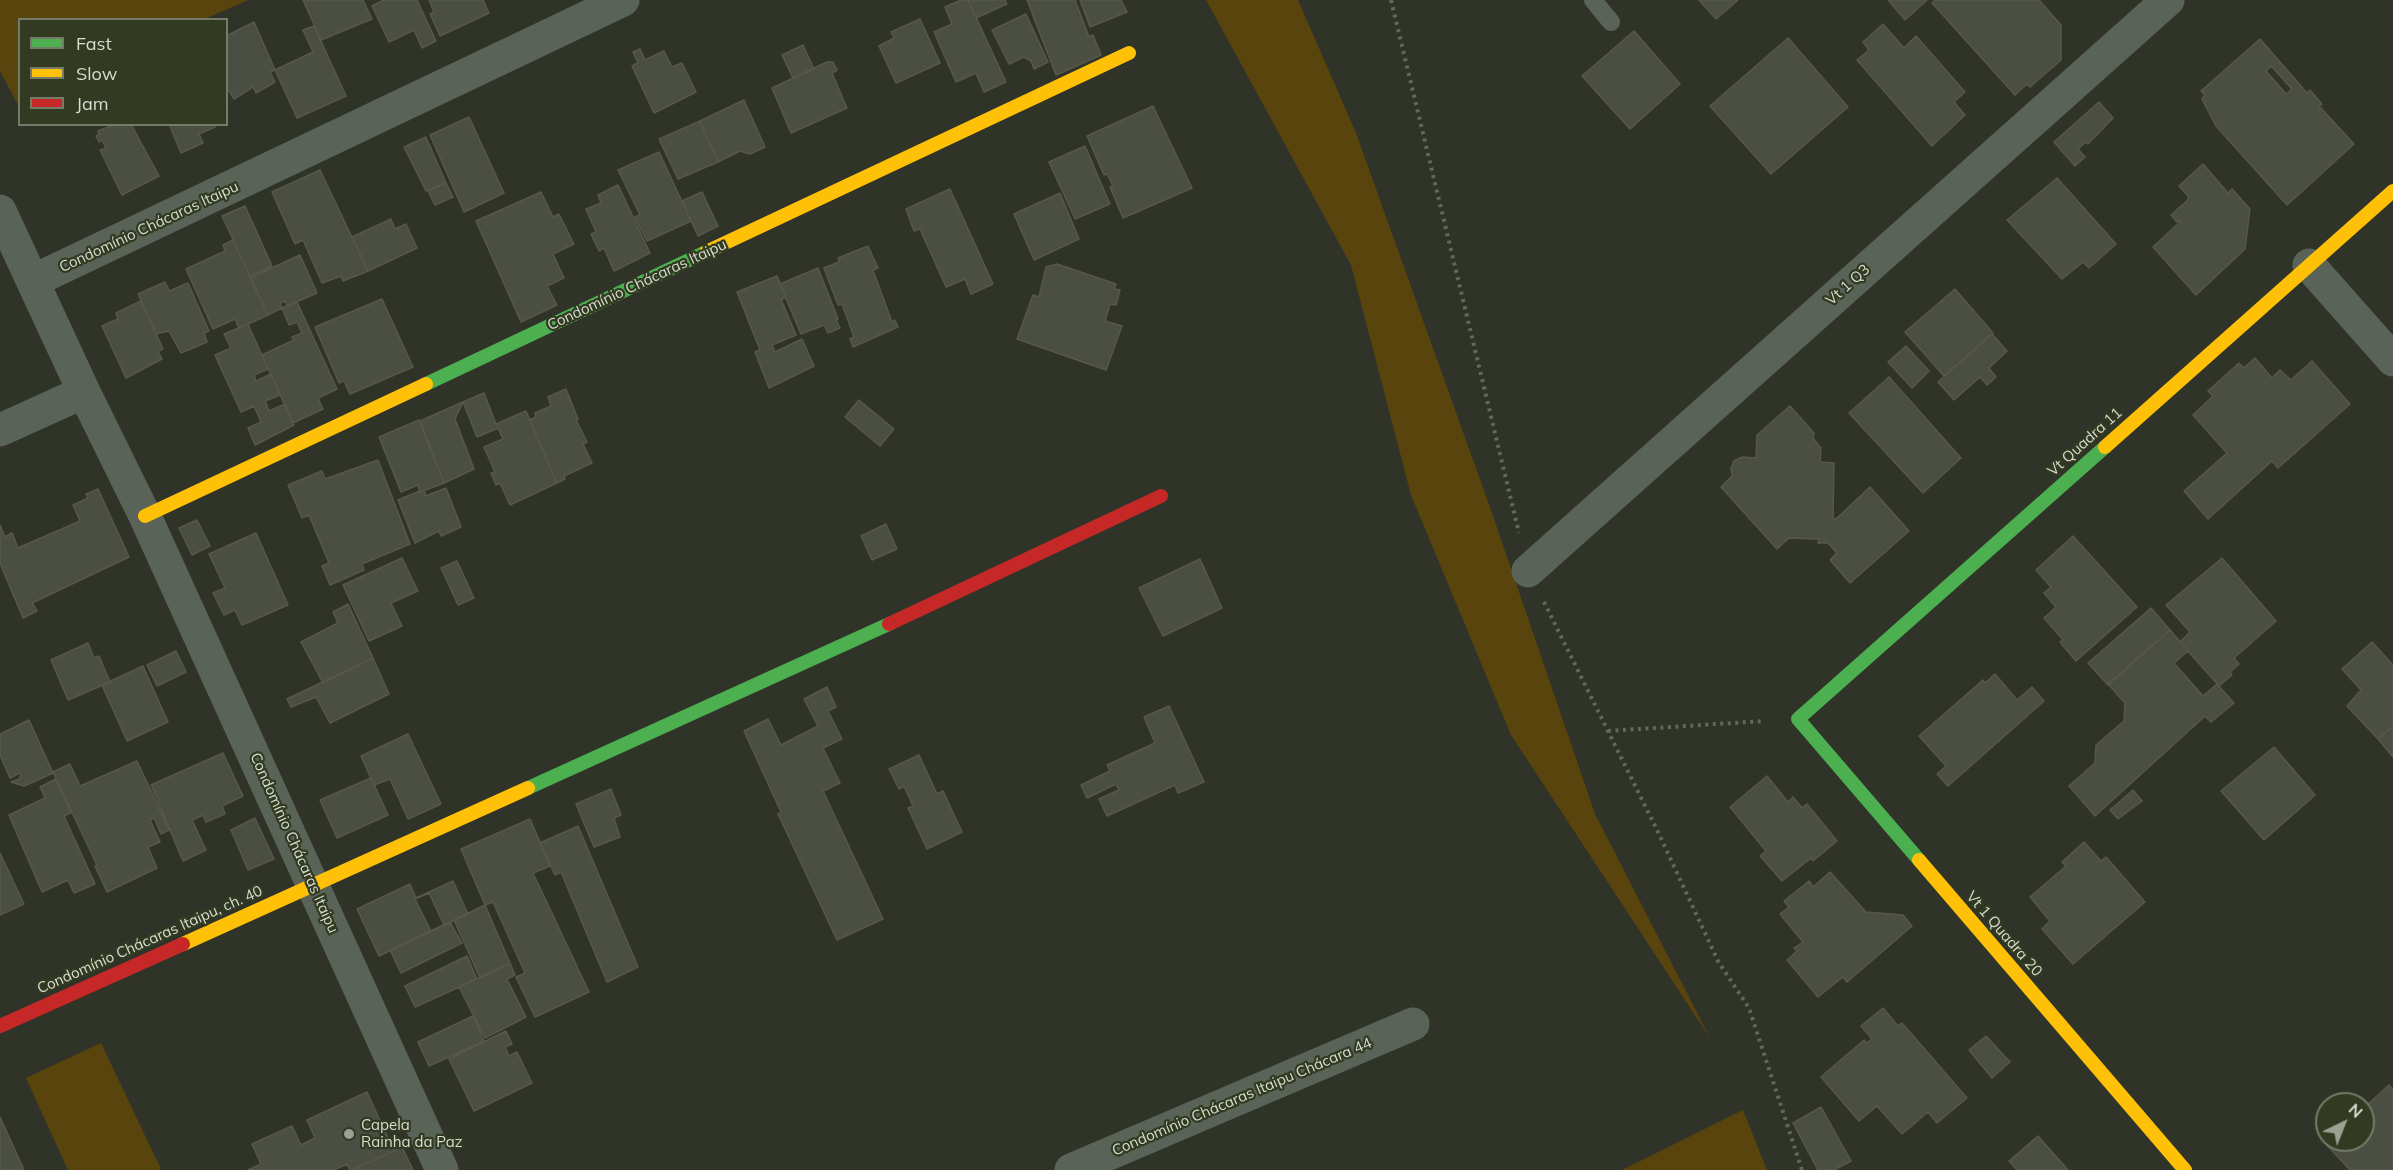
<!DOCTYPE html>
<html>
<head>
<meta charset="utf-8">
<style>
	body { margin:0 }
	#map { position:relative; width:2393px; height:1170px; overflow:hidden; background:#303428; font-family:Mulish,sans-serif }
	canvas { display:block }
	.legend { position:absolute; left:18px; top:18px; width:210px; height:108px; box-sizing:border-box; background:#323a22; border:2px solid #747b67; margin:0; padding:8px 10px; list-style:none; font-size:18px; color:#d6dcce }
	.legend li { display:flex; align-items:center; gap:12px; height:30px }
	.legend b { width:30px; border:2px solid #747b67 }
	.north { position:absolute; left:2315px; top:1092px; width:60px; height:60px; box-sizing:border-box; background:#323a22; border:2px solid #747b67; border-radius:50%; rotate:43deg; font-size:16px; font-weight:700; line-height:24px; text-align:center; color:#d6dcce }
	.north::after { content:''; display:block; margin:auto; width:21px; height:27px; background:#9ca194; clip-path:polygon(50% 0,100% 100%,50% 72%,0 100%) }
</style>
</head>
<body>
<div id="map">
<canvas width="2393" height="1170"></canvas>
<ul class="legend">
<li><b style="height:8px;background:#4caf50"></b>Fast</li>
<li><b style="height:8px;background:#ffc107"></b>Slow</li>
<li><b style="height:8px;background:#c62828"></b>Jam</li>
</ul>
<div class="north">N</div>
</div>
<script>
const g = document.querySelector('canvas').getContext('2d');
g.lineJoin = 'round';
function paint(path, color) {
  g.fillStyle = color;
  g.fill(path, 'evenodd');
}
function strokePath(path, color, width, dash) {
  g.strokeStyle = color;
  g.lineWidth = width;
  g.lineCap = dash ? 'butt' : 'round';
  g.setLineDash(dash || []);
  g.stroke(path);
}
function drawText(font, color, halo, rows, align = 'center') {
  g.font = font + ' Mulish,sans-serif';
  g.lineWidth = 4.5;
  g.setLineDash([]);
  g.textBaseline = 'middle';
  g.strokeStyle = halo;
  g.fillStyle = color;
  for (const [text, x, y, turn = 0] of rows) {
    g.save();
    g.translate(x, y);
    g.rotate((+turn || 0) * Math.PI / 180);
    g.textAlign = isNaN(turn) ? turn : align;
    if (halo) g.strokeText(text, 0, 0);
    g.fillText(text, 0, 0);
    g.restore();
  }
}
const green = new Path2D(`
	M0 0H248L205 19 20 20 18 105 0 71Z
	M1206 0H1298L1356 133 1492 513 1595 814 1710 1038 1511 735 1411 495 1351 265Z
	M101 1043 160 1167 161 1170H68L26 1078Z
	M1743 1110 1767 1170H1622Z`);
const building = new Path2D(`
	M303 0H363L372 19 321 40Z
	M384 0H417L436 41 422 48 414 30 389 42 372 6Z
	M429 0H483L489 13 440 36 430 14 434 12Z
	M961 0H968L1006 82 984 92 976 73 956 82 934 32 952 24 945 7Z
	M968 0H1005L1007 4 976 18Z
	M1027 0H1075L1089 37 1093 35 1101 55 1056 75Z
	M1080 0H1121L1127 12 1090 27Z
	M1699 0H1738L1716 19Z
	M1891 0H1927L1905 20 1889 1Z
	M1935 0H2039L2061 25V60L2030 87 2027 84 2015 95 1932 3Z
	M1026 14 1048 62 1034 69 1031 61 1024 57 1009 64 992 30Z
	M920 19 940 63 896 83 879 46 894 38 891 32Z
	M254 22 275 70 270 72 275 82 256 93 253 87 234 99 226 86V36Z
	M1883 24 1904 48 1916 36 1965 92 1954 102 1965 115 1932 146 1857 60 1869 50 1863 42Z
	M314 26 346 96 297 118 275 70 313 52 303 30Z
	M1634 31 1680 84 1630 129 1582 76Z
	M1788 38 1848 107 1771 174 1710 106Z
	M2260 39 2307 93 2310 90 2322 104 2319 106 2354 144 2287 205 2216 126 2202 99 2205 95 2201 91ZM2271 66 2292 89 2286 94 2266 71Z
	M803 45 814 69 793 78 782 55Z
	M640 49 645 60 664 51 672 67 682 63 696 92 654 113 632 66 638 63 633 52Z
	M827 62H833L837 70 832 73 847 108 791 133 772 88Z
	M744 100 765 147 750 154 740 151 718 162 700 121Z
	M2099 102 2113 118 2088 144 2086 142 2078 149 2085 157 2075 166 2054 142Z
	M1153 106 1192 188 1123 218 1110 187 1113 186 1107 174 1104 175 1087 136Z
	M469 117 504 193 464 212 430 135Z
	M700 121 718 162 678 179 659 139Z
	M116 124H131L159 176 122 195 100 150 106 148 102 140 99 142 96 136 99 134 98 131Z
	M169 124H214L215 127 199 134 203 143 181 153Z
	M426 137 446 183 426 191 404 147Z
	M1085 146 1110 204 1075 219 1049 162Z
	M659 152 691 221 647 241 635 217 640 215 618 170Z
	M2203 164 2228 193 2232 189 2250 209 2245 249 2196 295 2153 247 2181 221 2180 220 2177 222 2171 215 2188 200V196L2179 186Z
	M320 170 368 271 343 281 341 276 322 283 303 240 295 244 272 192Z
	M2057 178 2116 244 2089 268 2083 262 2062 279 2007 220Z
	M446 183 453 197 435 205 428 191Z
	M618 185 650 253 614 271 604 248 599 251 591 234 596 232 586 209 601 203 598 195Z
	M950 189 993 284 971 294 965 279 946 287 920 229 914 231 906 209Z
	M541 192 553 217 559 214 574 244 553 254 564 278 547 286 557 305 521 322 476 221Z
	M702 192 718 226 698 236 682 201Z
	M1060 193 1079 239 1034 260 1014 214Z
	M245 206 272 266 250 276 222 216Z
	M391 219 395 229 406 224 417 248 368 271 352 237Z
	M233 240 268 315 239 328 235 319 213 329 186 269 225 251 223 245Z
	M868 246 878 268 873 270 892 322 895 320 898 327 853 347 850 339 854 337 842 304 838 305 824 268 839 262 838 258Z
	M300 255 317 293 287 306 285 301 280 303 282 308 268 315 250 278Z
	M1057 264 1116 284 1114 289 1120 290 1116 305 1110 304 1105 321 1122 326 1106 370 1017 339 1033 295 1039 297 1046 267Z
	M818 268 838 319 836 320 840 328 828 333 824 325 801 334 780 284Z
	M777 276 786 298 781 299 796 335 772 345 775 352 802 339 814 366 769 388 755 352 760 350 737 292Z
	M165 282 169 291 188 283 209 331 204 333 207 342 181 353 169 331 156 334 138 294Z
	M1955 289 1993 333 1944 376 1905 332Z
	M382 299 413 367 350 394 344 381 339 383 315 327Z
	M141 301 163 349 158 351 162 359 126 378 102 326 118 319 116 313Z
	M297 302 337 389 318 398 323 409 293 423 262 355 294 340 292 337 302 333 297 322 289 325 282 308Z
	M248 324 268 369 254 375 256 381 271 374 280 395 265 401 269 411 285 404 294 425 255 445 248 428 261 422 254 406 241 412 215 355 231 348 224 334Z
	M1992 334 2007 351 1989 368 1996 377 1987 385 1980 377 1954 400 1938 382Z
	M1906 346 1929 371 1912 388 1888 362Z
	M2255 358 2272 378 2280 370 2291 380 2312 361 2350 404 2278 468 2272 461 2208 519 2184 491 2227 453 2193 415 2213 396 2208 391 2239 363 2244 368Z
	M1889 377 1961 458 1923 493 1849 413Z
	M566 389 578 419 576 420 587 442 583 444 592 463 564 476 565 479 557 483 530 420 536 417 535 413 551 406 548 397Z
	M484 393 496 424 526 411 557 483 510 505 500 483 496 485 491 473 495 472 484 447 503 439 498 428 477 437 463 402Z
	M859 400 894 429 880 446 845 417Z
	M463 402 455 419 474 469 444 483 420 421Z
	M1790 406 1814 433 1813 438 1821 448 1820 462 1834 463 1833 518 1836 519 1870 487 1909 531 1850 583 1830 560 1837 553 1826 541V543H1818L1819 539 1789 538 1777 549 1721 487 1732 476 1731 468 1734 461 1742 457 1756 458 1757 435Z
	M419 420 444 483 420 492 418 485 401 492 379 437Z
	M378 460 410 544 362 564 364 570 330 585 322 566 329 563 309 515 302 518 288 485 322 471 325 479Z
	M446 488 461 527 441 536 439 531 415 543 398 500 420 491H424L426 496Z
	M98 489 129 557 32 603 37 611 23 618 0 563V525L5 537 12 533 18 548 80 521 73 505 88 498 86 494Z
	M197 520 210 546 192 555 179 528Z
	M886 524 897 549 872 560 861 536Z
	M256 533 288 605 242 625 235 610 224 615 213 593 225 588 209 554Z
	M2073 536 2137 607 2076 661 2060 642 2063 640 2044 618 2056 607 2044 593 2051 587 2036 570Z
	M402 558 418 591 391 603 402 626 369 641 343 585Z
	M2222 558 2276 621 2234 658 2239 664 2230 672 2232 675 2219 686 2180 642 2190 632 2166 605Z
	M1200 559 1222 608 1163 636 1139 588Z
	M457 561 474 598 458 605 441 568Z
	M348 604 373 658 323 683 301 642 338 623 333 612Z
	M2151 608 2170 630 2108 685 2088 663Z
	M2170 630 2188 651 2174 663 2203 696 2217 684 2234 703 2211 722 2205 716 2095 816 2069 786 2095 763 2096 745 2124 721 2125 703 2108 684Z
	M2372 642 2393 665V726L2378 739 2347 706 2361 690 2342 669Z
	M88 643 94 658 99 656 110 682 68 700 51 660Z
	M176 651 186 672 157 686 147 665Z
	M373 658 389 694 330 723 316 697 291 707 287 699Z
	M143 666 168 722 127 741 102 685Z
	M1995 674 2017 700 2032 687 2044 701 1948 786 1937 774 1946 766 1919 736 1983 680 1985 683Z
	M827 687 836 707 828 711 842 739 823 748 840 783 823 791 883 919 837 940 778 814 781 812 744 731 768 719 781 745 818 726 804 699Z
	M1169 706 1204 782 1178 793 1175 785 1107 816 1099 799 1119 790 1116 784 1087 798 1081 785 1110 771 1107 765 1155 743 1144 717Z
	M29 720 53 773 24 786 11 782 19 779 21 775 20 773 10 778 0 755V734Z
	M2393 726V757L2378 739Z
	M408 734 441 804 408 819 390 779 374 785 361 756Z
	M2274 747 2315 795 2264 840 2221 791Z
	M223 753 243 796 222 806 225 814 206 822 203 815 192 820 206 850 183 861 151 785Z
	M919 755 937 794 943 791 962 832 927 849 908 808 913 806 904 786 899 789 889 769Z
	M137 761 169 830 161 834 154 818 150 820 160 842 148 847 157 868 107 892 95 866 97 865 53 772 70 764 80 786Z
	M1767 776 1788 802 1793 797 1802 808 1807 804 1837 841 1813 861 1811 858 1782 881 1760 856 1766 851 1730 807Z
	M371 778 388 815 337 838 320 800Z
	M56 779 71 813 64 816 95 884 74 893 68 880 42 892 9 815 45 798 40 787Z
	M611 789 621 815 614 818 620 837 594 847 576 804Z
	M2133 790 2142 801 2118 819 2110 810Z
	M255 818 274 859 248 870 231 830Z
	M530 819 550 866 533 873 589 992 535 1017 516 977 525 973 493 902 485 905 461 849Z
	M578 826 638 967 607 982 561 872 555 875 540 843Z
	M2084 842 2101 861 2106 857 2145 902 2073 964 2042 929 2050 921 2030 897 2066 866 2062 862Z
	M0 853 24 904 0 915Z
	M1830 872 1866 912 1903 915 1912 926 1847 982 1843 977 1818 997 1787 960 1797 951 1794 948 1803 942 1780 914 1789 907 1784 901 1809 881 1813 887Z
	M453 881 468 914 379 956 357 909 410 884 416 898Z
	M429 893 444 925 431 931 415 899Z
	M485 905 510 963 480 978 454 920Z
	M450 922 462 943 401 973 390 950Z
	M467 956 477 979 415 1007 405 986Z
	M510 963 515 975 507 979 526 1017 485 1038 459 987Z
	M1883 1008 1898 1026 1902 1023 1967 1098 1937 1123 1928 1112 1902 1134 1877 1106 1859 1121 1821 1077 1864 1040 1867 1043 1872 1039 1861 1026Z
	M473 1016 484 1041 429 1066 418 1042Z
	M506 1031 512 1044 505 1047 509 1056 517 1052 532 1083 474 1111 449 1059Z
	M1986 1036 2010 1062 1992 1078 1969 1050Z
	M2389 1085 2393 1090V1170H2350L2325 1143 2328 1140H2363V1109Z
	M367 1092 394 1151 352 1170H350L347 1164 334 1170H248L261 1164 252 1144 292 1126 301 1145 315 1138 307 1120Z
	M1821 1107 1851 1161 1834 1170H1818L1793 1123Z
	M0 1117 24 1170H0Z
	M2038 1136 2068 1170H2017L2009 1161Z
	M402 1147 413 1170H352L394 1151Z`);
const path = new Path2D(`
	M1391 0 1519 533
	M1544 602 1658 832 1718 961 1749 1008 1802 1170
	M1608 731 1764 721`);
const lane = new Path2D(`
	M1593 0 1611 22`);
const street = new Path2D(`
	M0 211 84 392 145 516 442 1170
	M2309 265 2393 360
	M33 281 623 0
	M0 430 84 392
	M1528 571 2168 0
	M1071 1170 1413 1024`);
const fast = new Path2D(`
	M426 384 706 252
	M528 788 889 624
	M1919 860 1798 719 2105 447`);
const slow = new Path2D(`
	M706 252 1129 53
	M2105 447 2393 191
	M145 516 426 384
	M1919 860 2185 1170
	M183 944 528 788`);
const jam = new Path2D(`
	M889 624 1161 496
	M0 1026 183 944`);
const markers = [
	[349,1134,6,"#9ca194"]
];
const streetNames = [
	["Condomínio Chácaras Itaipu",149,227,-25],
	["Condomínio Chácaras Itaipu",637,285,-25],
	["Vt 1 Q3",1848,285,-42],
	["Vt Quadra 11",2085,442,-42],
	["Condomínio Chácaras Itaipu",294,843,66],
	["Vt 1 Quadra 20",2004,934,49],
	["Condomínio Chácaras Itaipu, ch. 40",150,940,-24],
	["Condomínio Chácaras Itaipu Chácara 44",1242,1097,-23]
];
const poiNames = [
	["Capela",361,1125],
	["Rainha da Paz",361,1142]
];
paint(green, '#5a440d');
paint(building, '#4b4e42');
strokePath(building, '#56584d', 1.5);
strokePath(path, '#61695e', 4, [3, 4.5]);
strokePath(lane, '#5a6358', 18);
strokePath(street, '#5a6358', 33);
strokePath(fast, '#4caf50', 14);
strokePath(slow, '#ffc107', 14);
strokePath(jam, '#c62828', 14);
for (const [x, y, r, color] of markers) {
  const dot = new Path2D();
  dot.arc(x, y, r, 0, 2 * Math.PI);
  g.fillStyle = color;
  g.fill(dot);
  strokePath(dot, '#323a22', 2);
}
drawText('15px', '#d6dcce', '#323a22', streetNames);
drawText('15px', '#d6dcce', '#323a22', poiNames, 'left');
</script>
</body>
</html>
